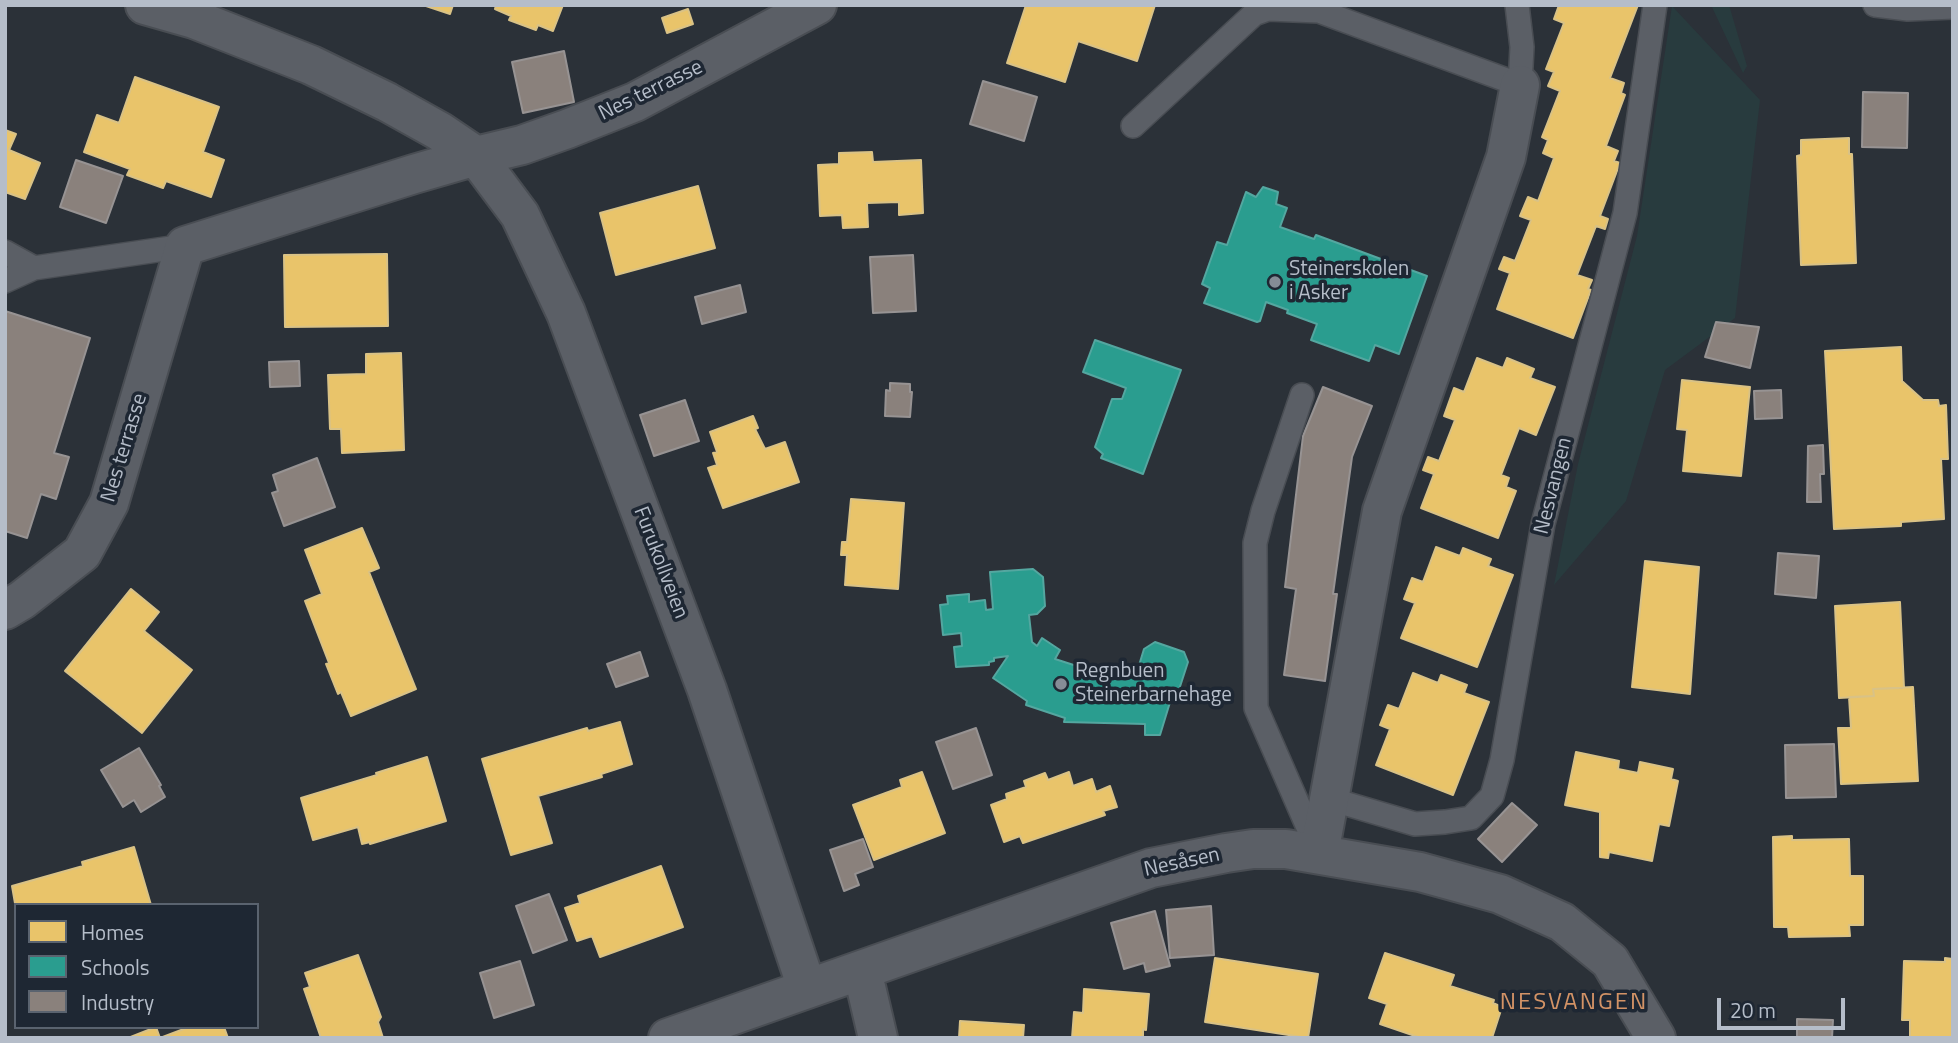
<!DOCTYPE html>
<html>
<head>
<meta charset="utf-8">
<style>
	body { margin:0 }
	#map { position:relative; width:1958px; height:1043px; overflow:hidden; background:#2b3138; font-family:"Titillium Web",sans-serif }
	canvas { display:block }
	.frame { position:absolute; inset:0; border:7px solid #b5bdc9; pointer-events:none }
	.legend { position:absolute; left:14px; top:903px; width:245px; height:126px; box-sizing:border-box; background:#1e2733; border:2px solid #5a636f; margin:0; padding:9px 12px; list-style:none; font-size:21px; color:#b5bdc9 }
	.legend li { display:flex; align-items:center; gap:14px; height:35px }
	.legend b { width:35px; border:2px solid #5a636f }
	.scale { position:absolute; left:1717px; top:998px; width:128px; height:32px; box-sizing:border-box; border:4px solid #b5bdc9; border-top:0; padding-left:9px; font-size:21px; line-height:24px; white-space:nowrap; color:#b5bdc9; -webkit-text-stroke:5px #1e2733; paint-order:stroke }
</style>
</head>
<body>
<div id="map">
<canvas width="1958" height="1043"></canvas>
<div class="frame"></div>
<ul class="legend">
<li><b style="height:19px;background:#e9c46a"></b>Homes</li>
<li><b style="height:19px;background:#2a9d8f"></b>Schools</li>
<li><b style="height:19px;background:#8a817c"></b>Industry</li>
</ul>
<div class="scale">20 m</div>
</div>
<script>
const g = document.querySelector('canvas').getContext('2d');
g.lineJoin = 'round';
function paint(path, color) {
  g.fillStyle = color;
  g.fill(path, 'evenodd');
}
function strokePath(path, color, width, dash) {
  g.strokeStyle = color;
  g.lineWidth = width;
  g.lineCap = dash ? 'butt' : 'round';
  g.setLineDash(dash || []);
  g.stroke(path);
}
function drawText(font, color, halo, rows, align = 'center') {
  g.font = font + ' "Titillium Web",sans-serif';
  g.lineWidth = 7;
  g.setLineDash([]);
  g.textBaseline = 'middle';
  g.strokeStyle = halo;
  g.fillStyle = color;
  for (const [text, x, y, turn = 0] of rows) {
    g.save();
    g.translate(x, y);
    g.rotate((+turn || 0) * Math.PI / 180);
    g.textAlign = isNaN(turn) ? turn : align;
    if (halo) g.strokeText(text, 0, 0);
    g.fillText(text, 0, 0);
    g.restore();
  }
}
const green = new Path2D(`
	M1711 5H1729L1747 66 1743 73Z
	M1672 6 1760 100 1735 318 1665 370 1626 501 1554 585 1578 464 1637 236Z`);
const homes = new Path2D(`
	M423 5H453L450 14Z
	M496 5H563L553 31 538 25 536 30 509 20 511 16 495 9Z
	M1026 5H1155L1137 61 1078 41 1065 82 1007 63Z
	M1559 5H1638L1610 78 1624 83 1621 93 1625 95 1606 146 1618 151 1614 161 1620 163 1600 216 1608 219 1605 229 1596 226 1577 275 1592 280 1588 289 1591 290 1573 338 1497 309 1510 273 1499 269 1504 257 1515 261 1531 220 1520 216 1528 197 1538 201 1554 158 1543 153 1548 140 1542 137 1560 91 1548 86 1554 72 1546 69 1564 23 1554 19Z
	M688 9 693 24 667 33 662 18Z
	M135 77 219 107 203 152 224 160 211 197 166 181 163 188 127 175 130 169 84 152 97 115 119 123Z
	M5 130 16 134 9 150 40 163 25 199 5 192Z
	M1849 138V154H1852L1856 263 1801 265 1797 156 1801 155V140Z
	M872 152 873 162 921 160 923 213 899 215V202L867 203 868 227 843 228 842 215 820 216 818 165 839 164V153Z
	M698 186 715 248 616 275 600 213Z
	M387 254 388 326 285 327 284 255Z
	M1901 347 1902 381 1923 400H1938L1939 406 1946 405 1948 459H1941L1944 519 1901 522V526L1834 529 1825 351Z
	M401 353 404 450 342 453 341 429H330L328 375 366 374V354Z
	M1477 358 1503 368 1507 358 1534 369 1530 378 1555 387 1536 435 1519 428 1501 475 1509 478 1506 487 1516 491 1498 538 1421 508 1434 474 1423 470 1428 457 1439 461 1455 420 1444 416 1454 388 1464 392Z
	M1682 380 1750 387 1741 476 1683 471 1687 430 1677 429Z
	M753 416 758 428 755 429 765 449 785 442 799 482 723 508 708 468 717 465 713 453 717 452 710 432Z
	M851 499 904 503 898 589 845 585 847 555H841L842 542H847Z
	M362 528 379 568 369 572 416 689 351 716 341 692 338 694 326 664 329 663 305 601 322 594 305 550Z
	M1436 547 1460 556 1463 548 1491 559 1488 566 1513 575 1477 667 1401 638 1415 603 1404 599 1412 578 1423 582Z
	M1645 561 1699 567 1690 694 1632 687Z
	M131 589 159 612 144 631 192 670 142 733 65 671Z
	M1900 602 1904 688 1873 689 1874 696 1839 698 1835 606Z
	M1413 673 1438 683 1441 675 1467 685 1464 693 1489 702 1453 795 1376 765 1390 729 1380 725 1388 705 1399 709Z
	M1913 687 1918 781 1841 784 1838 728H1851L1849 697 1874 696 1873 689Z
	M620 722 632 764 601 774 602 777 538 796 552 843 511 855 482 759 587 728 588 731Z
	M1576 752 1619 761 1618 769 1638 773 1640 762 1673 769 1671 779 1678 781 1669 826 1659 824 1652 861 1609 852 1608 858 1600 857V812L1565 805Z
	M427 757 446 821 370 844V842L362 844 358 827 313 840 301 798 377 775 376 773Z
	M922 772 945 833 874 860 853 805 902 787 900 780Z
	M1069 772 1073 786 1092 779 1096 792 1110 786 1117 807 1103 811 1105 815 1023 843 1020 836 1004 842 991 805 1007 799 1006 794 1026 787 1024 781 1045 773 1048 780Z
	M1792 836V840L1849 839 1850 876H1863V925H1849L1850 936 1789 937 1788 927H1774L1773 837Z
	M134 847 151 905H16V909L12 886 83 866 82 862Z
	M661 866 683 927 600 957 592 936 577 941 565 908 580 903 578 896Z
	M1385 953 1454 975 1450 986 1494 1000 1493 1003 1502 1007 1492 1038H1421L1380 1024 1387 1004 1369 998Z
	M358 955 381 1017 378 1022 383 1038H321L304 989 310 987 305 973Z
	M1215 958 1318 974 1308 1038 1205 1022Z
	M1945 958 1953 959V1038H1910V1020H1902L1904 961 1945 962Z
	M1084 989 1149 994 1146 1030 1143 1029V1038H1072L1074 1012 1083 1013Z
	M960 1021 1024 1025 1023 1038H959Z
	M156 1027 160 1038H128Z
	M189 1027H224L228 1038H160Z`);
const schools = new Path2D(`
	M1263 187 1278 192 1276 204 1287 208 1280 227 1314 239 1316 235 1427 276 1399 354 1375 345 1369 361 1311 340 1317 324 1287 313 1288 310 1266 302 1260 321 1257 322 1204 303 1210 288 1202 284 1217 242 1227 245 1246 192 1256 197Z
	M1095 340 1181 370 1143 474 1101 458 1103 454 1095 447 1112 399H1122L1126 388 1083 372Z
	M1033 569 1043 577 1045 606 1037 614 1029 615 1032 642 1037 646 1042 638 1060 650 1055 659 1083 668 1082 670 1137 672 1144 649 1155 642 1184 652 1188 662 1175 702 1171 699 1160 735H1145V724L1064 722 1065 718 1026 705 1027 701 993 678 1008 656 994 658V661L989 662V665L956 667 954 647 962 646 961 633 943 635 940 605 948 604 947 596 969 594V602L985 600 986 610 993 609 990 572Z`);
const industry = new Path2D(`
	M564 51 574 102 523 113 512 62Z
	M983 81 1037 97 1024 141 970 124Z
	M1863 92 1908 93 1907 148 1862 147Z
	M76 160 123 176 106 223 60 207Z
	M913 255 916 311 873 313 870 257Z
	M740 285 746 312 702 324 695 297Z
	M5 311 90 338 54 453 69 457 56 499 41 494 27 538 5 531Z
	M1716 322 1759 327 1750 368 1705 357Z
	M299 361 300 386 270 387 269 362Z
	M890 383 910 384V392H912L910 417 885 416 886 390 890 391Z
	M1323 387 1372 406 1352 457 1333 594H1337L1325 681 1284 675 1296 589 1285 587 1303 436Z
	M1781 390 1782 418 1755 419 1754 391Z
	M685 400 699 441 654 456 640 415Z
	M1823 445 1824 474H1820L1821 502H1807L1808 446Z
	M317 458 335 507 284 526 272 493 278 491 273 475Z
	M1778 553 1819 556 1816 598 1775 594Z
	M640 652 648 676 616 687 607 664Z
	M976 728 992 775 953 789 936 742Z
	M1834 744 1836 797 1786 798 1785 745Z
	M139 748 161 785 159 786 165 797 141 812 134 800 123 807 101 770Z
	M1512 803 1537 825 1502 862 1478 839Z
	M863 839 873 867 855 874 859 885 844 891 830 850Z
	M549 894 567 940 533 953 516 906Z
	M1211 906 1214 955 1170 958 1166 910Z
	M1155 911 1170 966 1146 972 1144 963 1124 969 1111 923Z
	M520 961 534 1005 494 1018 480 973Z
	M1797 1019 1833 1020 1832 1038H1797Z`);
const service = new Path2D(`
	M1875 5 1908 9 1953 7
	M1133 126 1254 14 1268 9 1319 11 1520 85 1522 47 1517 5
	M5 252 34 268
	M5 281 34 268 185 246
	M1302 395 1263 511 1255 543 1256 708 1317 848
	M1330 799 1415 824 1445 822 1471 818 1492 796 1502 760 1543 524 1625 213 1655 5`);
const minor = new Path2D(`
	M145 5 194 19 311 65 387 102 439 131 476 156 520 215 566 313 707 690 807 988
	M5 610 22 600 82 553 109 503 185 246 414 174 476 156 522 145 567 129 635 102 817 5
	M1319 854 1382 511 1506 157 1520 85
	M862 970 878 1038
	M668 1038 1151 868 1226 853 1253 849H1286L1420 872 1500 894 1562 922 1610 961 1656 1038`);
const markers = [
	[1275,282,7,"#858c96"],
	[1061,684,7,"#858c96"]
];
const streetNames = [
	["Nes terrasse",651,91,-26],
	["Nes terrasse",125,448,-73],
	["Nesvangen",1554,486,-76],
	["Furukollveien",660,563,69],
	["Nesåsen",1182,863,-12]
];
const poiNames = [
	["Steinerskolen",1289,270],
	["i Asker",1289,294],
	["Regnbuen",1075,672],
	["Steinerbarnehage",1075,696]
];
const quarterNames = [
	["NESVANGEN",1574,1003]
];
paint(green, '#283b3e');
paint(homes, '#e9c46a');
strokePath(homes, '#d9c286', 2);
paint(schools, '#2a9d8f');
strokePath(schools, '#54a7a0', 2);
paint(industry, '#8a817c');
strokePath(industry, '#979393', 2);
strokePath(service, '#494d53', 26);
strokePath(minor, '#494d53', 42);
strokePath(service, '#5b5f66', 23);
strokePath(minor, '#5b5f66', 38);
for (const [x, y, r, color] of markers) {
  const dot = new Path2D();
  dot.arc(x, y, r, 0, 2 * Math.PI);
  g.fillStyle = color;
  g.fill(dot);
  strokePath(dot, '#1e2733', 2.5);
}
drawText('21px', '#b5bdc9', '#1e2733', streetNames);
drawText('21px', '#b5bdc9', '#1e2733', poiNames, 'left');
g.letterSpacing = '2px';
drawText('24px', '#d39366', '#1e2733', quarterNames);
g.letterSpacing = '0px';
</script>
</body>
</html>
